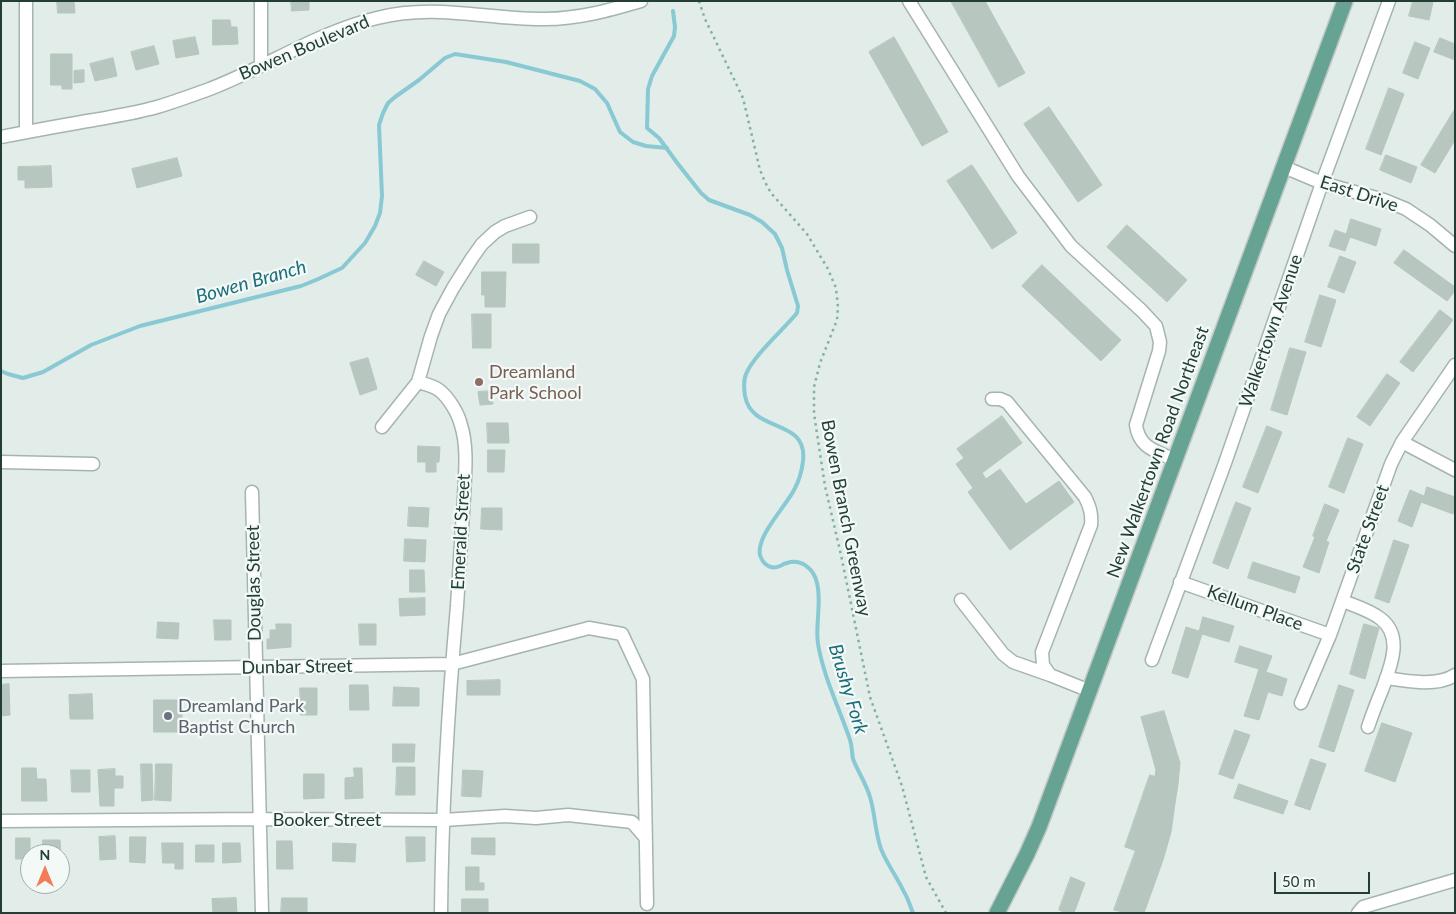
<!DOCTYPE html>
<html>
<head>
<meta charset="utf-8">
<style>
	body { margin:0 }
	#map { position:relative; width:1456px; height:914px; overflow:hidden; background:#e2ece8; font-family:Lato,sans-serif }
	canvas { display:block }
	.frame { position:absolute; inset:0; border:2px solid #223e36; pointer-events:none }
	.north { position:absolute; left:20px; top:844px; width:50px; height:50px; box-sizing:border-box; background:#f3f9f6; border:1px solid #9faea9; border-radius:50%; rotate:0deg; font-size:14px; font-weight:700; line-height:20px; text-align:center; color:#223e36 }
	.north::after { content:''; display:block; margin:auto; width:18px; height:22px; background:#f47b58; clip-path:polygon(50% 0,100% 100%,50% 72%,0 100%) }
	.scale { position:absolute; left:1274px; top:872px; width:96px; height:22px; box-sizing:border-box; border:2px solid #223e36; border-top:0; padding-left:6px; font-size:15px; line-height:18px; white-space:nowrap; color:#223e36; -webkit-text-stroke:4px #f3f9f6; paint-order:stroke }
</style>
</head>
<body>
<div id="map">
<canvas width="1456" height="914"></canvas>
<div class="frame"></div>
<div class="north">N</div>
<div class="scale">50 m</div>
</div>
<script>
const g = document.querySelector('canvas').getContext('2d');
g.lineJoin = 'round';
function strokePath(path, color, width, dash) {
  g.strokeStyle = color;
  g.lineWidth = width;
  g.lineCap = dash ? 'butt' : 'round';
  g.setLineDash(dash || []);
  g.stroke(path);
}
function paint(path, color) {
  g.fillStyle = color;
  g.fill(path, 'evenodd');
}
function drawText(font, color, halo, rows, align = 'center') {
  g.font = font + ' Lato,sans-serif';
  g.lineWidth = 4.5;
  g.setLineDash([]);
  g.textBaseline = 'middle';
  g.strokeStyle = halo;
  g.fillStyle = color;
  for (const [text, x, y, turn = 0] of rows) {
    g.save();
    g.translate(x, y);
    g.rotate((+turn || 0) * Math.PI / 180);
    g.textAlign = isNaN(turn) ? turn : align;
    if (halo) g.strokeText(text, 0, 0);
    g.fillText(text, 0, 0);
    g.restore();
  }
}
const stream = new Path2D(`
	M673 11 675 27 674 36 652 76 648 89 647 128 659 138 678 164 701 193 709 200 750 215 762 222 775 234 782 248 787 270 798 306 797 313C783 330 754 355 746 374 743 381 744 389 745 396 752 434 808 417 803 461 802 470 799 481 794 490 786 506 756 536 760 555 763 565 771 570 780 566 785 564 782 564 787 563 801 558 814 569 817 583 822 603 815 624 818 644 823 673 835 699 845 726 847 732 850 738 851 744 852 749 852 754 853 759 858 772 866 783 870 797 875 813 875 832 881 849 887 864 897 877 904 892 908 898 910 906 913 913
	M1 371 8 374 23 378 43 372 91 345 140 326 301 286 316 280 342 268 365 243 375 226 380 213 382 196 379 125 383 113 388 103 395 97 419 80 445 58 455 54 506 62 580 81 595 89 607 103 620 132 633 142 646 146 667 148`);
const building = new Path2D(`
	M57 1H74L75 13H58Z
	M291 1H309V10L292 11Z
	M951 1H985L1025 73 999 87Z
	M1413 1 1433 2 1429 20 1409 16Z
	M213 20H230L231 27H237L238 44 213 45Z
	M195 37 199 54 176 58 173 41Z
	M894 37 948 132 922 146 869 52Z
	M1440 38 1455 44V60L1434 52Z
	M1415 42 1430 48 1418 79 1403 73Z
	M154 46 159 64 136 70 131 52Z
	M51 54H72V89H62V85H51Z
	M113 58 117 76 95 81 90 64Z
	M84 70V82L74 83V71Z
	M1389 88 1404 94 1381 155 1366 149Z
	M1049 107 1102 185 1078 202 1024 124Z
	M1455 109V140L1435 173 1421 165Z
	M1386 155 1417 167 1411 183 1380 170Z
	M177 158 182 176 137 188 132 169Z
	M972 165 1017 233 992 249 947 181Z
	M51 166 52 187 25 188V180H18V167Z
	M1351 219 1381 229 1376 246 1350 237 1345 251 1329 246 1335 230 1346 234Z
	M1127 225 1187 280 1167 302 1107 247Z
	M513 244H539V263H513Z
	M1404 250 1455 287V291L1447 301 1394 263Z
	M1340 256 1356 262 1344 293 1328 287Z
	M424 261 444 272 436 286 416 275Z
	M1042 265 1121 340 1101 361 1022 286Z
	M482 272H506L505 307H485V295H482Z
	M1320 295 1336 300 1321 347 1305 342Z
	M1440 310 1453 320 1413 372 1400 362Z
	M472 314H491V348H473Z
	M1290 348 1306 352 1287 415 1271 410Z
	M368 358 377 389 360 395 350 363Z
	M1387 374 1400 383 1370 426 1357 417Z
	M491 391 493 404 480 405 478 392Z
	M1002 416 1022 443 982 473 986 479 1000 469 1026 504 1059 481 1074 502 1010 550 968 492 973 488 956 464 964 458 957 449Z
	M487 423H508L509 443H488Z
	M1267 426 1282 432 1258 493 1243 487Z
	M1348 438 1363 444 1344 493 1329 487Z
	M418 446 440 447 439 462H436V472H426V462H418Z
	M488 450H505L504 472H488Z
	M1427 487 1455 497V508L1453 514 1421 502 1412 527 1398 521 1410 490 1424 496Z
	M1236 502 1251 508 1228 569 1213 563Z
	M1325 504 1339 510 1326 541 1329 542 1319 573 1303 567 1315 537 1313 536Z
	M409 507 429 508 428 527 408 526Z
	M482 508H502V530L481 529Z
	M405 539 426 540 425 562 404 561Z
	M1394 540 1409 545 1389 603 1375 598Z
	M1253 562 1300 577 1295 593 1248 578Z
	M410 570H424L425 592H410Z
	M425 598V615L400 616 399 599Z
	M1203 617 1234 626 1229 642 1202 634 1188 678 1172 673 1186 627 1199 631Z
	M214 620H231V640H215Z
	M158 622 179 623 178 639 157 638Z
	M276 624H291V647L267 649V639H270V630H276Z
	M359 624H376V645H360Z
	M1364 624 1379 628 1365 679 1350 674Z
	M1240 646 1272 656 1266 672 1287 679 1282 696 1268 692 1259 720 1244 716 1259 669 1235 662Z
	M500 680V695H467V681Z
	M9 684 10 715 1 716V685Z
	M350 685H368L369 710H350Z
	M1339 685 1354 690 1334 752 1319 747Z
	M394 687 419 688V706H393Z
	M300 688H317V715H301Z
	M92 694 93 719H70L69 695Z
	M154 700H182V732H154Z
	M1164 711 1180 763 1156 770 1141 717Z
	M1382 723 1412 733 1395 782 1365 771Z
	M1235 730 1250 735 1233 779 1219 774Z
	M393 744H415L414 762H393Z
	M1311 759 1326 764 1310 810 1295 805Z
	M1180 763 1178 784 1155 776 1156 770Z
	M141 764H152L153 800 142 801Z
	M156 764H172L171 801 155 800Z
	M397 767H415V795H396Z
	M22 768H36L37 779H46L47 801H22Z
	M354 768H362L363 798 345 799V778L354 777Z
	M115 769V776H123V788H114V806H100L98 770Z
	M71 770H90V792H72Z
	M463 770 483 771 481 797 462 796Z
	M304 774H324V798L304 799Z
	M1150 775 1178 784 1175 803 1144 792Z
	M1239 784 1288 801 1283 814 1234 798Z
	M1144 792 1175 803 1171 832 1134 821Z
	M1134 821 1171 832 1163 860 1125 847Z
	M115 836 116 859 100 860 99 837Z
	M130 837H146L145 863 130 862Z
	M406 837H425V861L407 862Z
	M16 838H30V859H16Z
	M472 838H495V855L472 854Z
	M43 840H60L61 857 60 854H43Z
	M277 841H292L293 869H277Z
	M162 843H183V869H175V863H163Z
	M223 843H240L241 862 223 863Z
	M333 843 356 844 355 862 333 861Z
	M196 845H214V862H196Z
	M1136 850 1163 860 1144 913H1128L1114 910Z
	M466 867H479V883H484V890H466Z
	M1071 877 1085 883 1074 913H1066L1059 910Z
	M236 898 237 913H213L212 899Z
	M282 898H307V913H281Z
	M462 899H488V913H462Z`);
const path = new Path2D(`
	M699 1 705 19 743 98 760 170 765 182 771 193 807 234 828 269 836 288 838 307 837 320 820 363 814 387V414L825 486 841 555 870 697 902 786 926 877 946 913`);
const minor = new Path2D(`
	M261 1V66
	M909 1 1018 176 1071 246 1142 311 1156 326 1160 342 1159 351 1136 425C1139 448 1156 451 1175 460
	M26 132V1
	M1 137C32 131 63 125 94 120 115 116 136 113 157 107 174 102 190 96 207 90 263 69 318 32 377 18 437 3 486 20 545 19 579 19 610 10 641 1
	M1284 167 1322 183 1384 200 1406 209 1430 225 1455 246
	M418 382C425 384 434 386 439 390 449 398 458 413 461 425 468 447 465 474 464 497 462 533 459 570 457 606 448 708 442 811 441 913
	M992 399H1000L1007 402 1085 497C1090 507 1092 514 1091 525L1042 652 1043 665 1050 675 1090 691
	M382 427 418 382 431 336 439 314 453 288 472 258 482 244 495 232 505 226 530 217
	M1402 442 1455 470
	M1 462 93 464
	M252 492 262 913
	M1180 582 1330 635
	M961 600 1003 654 1013 662 1050 675
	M1343 601C1355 606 1370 610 1381 619 1404 637 1390 668 1382 690 1377 702 1372 715 1368 727
	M1152 660 1225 463 1322 183 1389 1
	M1 671 452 664 589 628 622 634 643 679 647 904
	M1386 678C1405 681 1438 687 1455 675
	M1301 703 1330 635 1391 464 1402 442 1455 365
	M1 821 259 819 444 820 505 816 536 818 568 815 632 822 645 837
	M1358 913 1363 907 1455 880`);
const major = new Path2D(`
	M997 913 1027 854 1039 827 1345 1`);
const markers = [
	[479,382,5,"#8d6e63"],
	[168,716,5,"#6b7280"]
];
const streetNames = [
	["Bowen Boulevard",304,48,-23],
	["East Drive",1359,194,18],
	["Walkertown Avenue",1271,331,-71],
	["New Walkertown Road Northeast",1158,452,-70],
	["Bowen Branch Greenway",846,518,79],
	["State Street",1368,529,-70],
	["Emerald Street",461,532,-87],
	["Douglas Street",254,583,-91],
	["Kellum Place",1255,608,20],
	["Dunbar Street",297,667,-1],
	["Booker Street",327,820]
];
const educationNames = [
	["Dreamland",489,372],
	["Park School",489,393]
];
const worshipNames = [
	["Dreamland Park",178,706],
	["Baptist Church",178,727]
];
const waterNames = [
	["Bowen Branch",251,282,-16],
	["Brushy Fork",848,689,73]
];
strokePath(stream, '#89c9d3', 4);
paint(building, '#b7c7c0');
strokePath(building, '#b4c6be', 1);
strokePath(minor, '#a5b4af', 15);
strokePath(major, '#c1c9c7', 18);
strokePath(path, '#82b1a1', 2.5, [2.5, 4]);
strokePath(minor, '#fff', 12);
strokePath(major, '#66a392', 15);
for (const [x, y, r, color] of markers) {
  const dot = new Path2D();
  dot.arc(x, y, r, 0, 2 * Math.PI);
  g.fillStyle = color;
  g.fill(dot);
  strokePath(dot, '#f3f9f6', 2);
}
drawText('18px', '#223e36', '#f3f9f6', streetNames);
drawText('18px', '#785e54', '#f3f9f6', educationNames, 'left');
drawText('18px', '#5b616d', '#f3f9f6', worshipNames, 'left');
drawText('italic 19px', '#1a6d7b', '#f3f9f6', waterNames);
</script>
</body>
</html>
